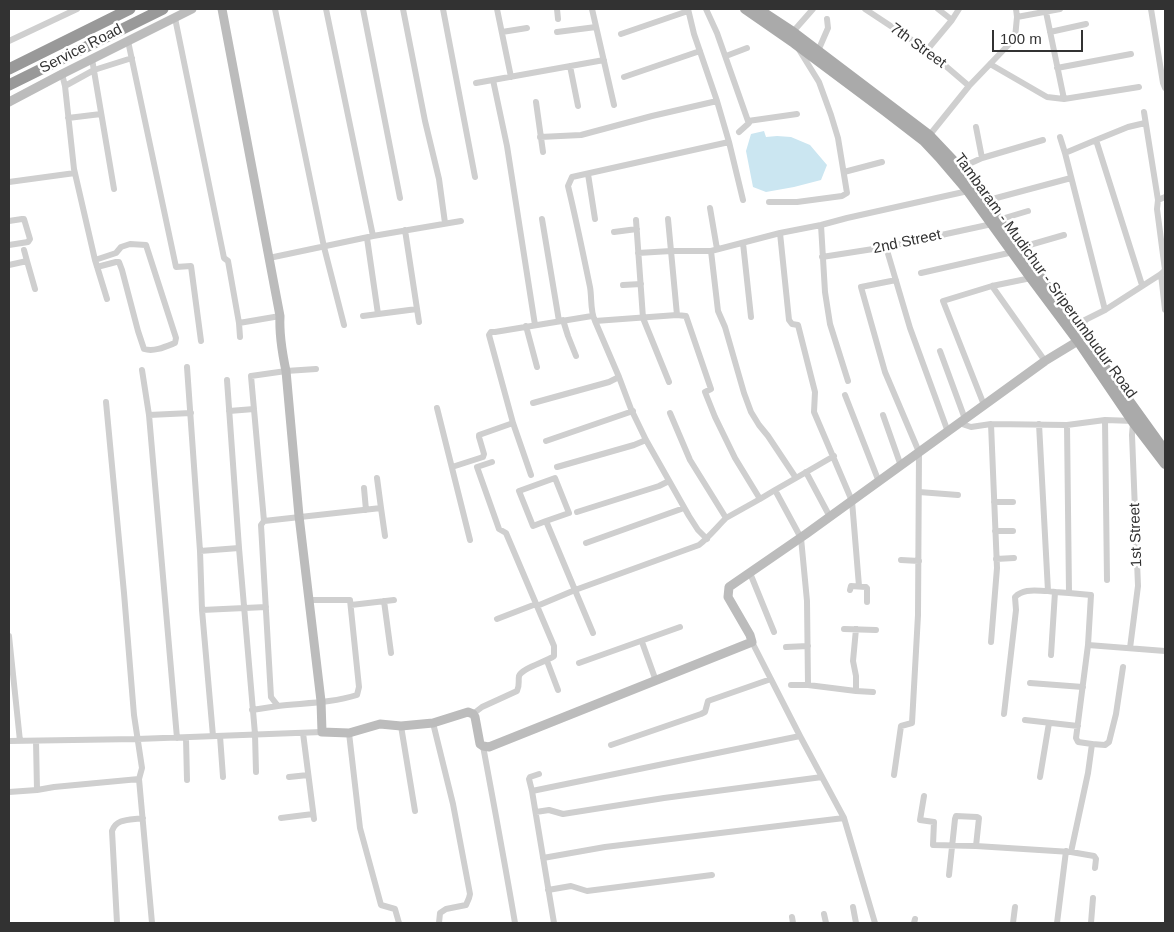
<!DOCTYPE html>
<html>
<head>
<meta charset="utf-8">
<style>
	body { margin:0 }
	#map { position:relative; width:1174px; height:932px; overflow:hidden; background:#fff; font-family:Helvetica,sans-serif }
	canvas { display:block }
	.frame { position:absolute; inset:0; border:10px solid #323232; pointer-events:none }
	.scale { position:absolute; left:992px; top:30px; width:91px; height:22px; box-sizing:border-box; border:2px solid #323232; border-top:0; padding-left:6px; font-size:15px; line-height:18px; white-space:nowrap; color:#323232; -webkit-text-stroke:4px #fff; paint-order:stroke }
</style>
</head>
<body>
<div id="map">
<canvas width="1174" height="932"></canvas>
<div class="frame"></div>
<div class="scale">100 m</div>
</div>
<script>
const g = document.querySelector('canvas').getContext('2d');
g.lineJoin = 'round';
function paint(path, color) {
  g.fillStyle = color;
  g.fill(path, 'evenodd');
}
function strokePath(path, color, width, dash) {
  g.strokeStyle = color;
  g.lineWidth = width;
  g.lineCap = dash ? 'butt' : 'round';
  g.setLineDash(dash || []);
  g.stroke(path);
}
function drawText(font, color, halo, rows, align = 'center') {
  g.font = font + ' Helvetica,sans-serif';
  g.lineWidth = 5;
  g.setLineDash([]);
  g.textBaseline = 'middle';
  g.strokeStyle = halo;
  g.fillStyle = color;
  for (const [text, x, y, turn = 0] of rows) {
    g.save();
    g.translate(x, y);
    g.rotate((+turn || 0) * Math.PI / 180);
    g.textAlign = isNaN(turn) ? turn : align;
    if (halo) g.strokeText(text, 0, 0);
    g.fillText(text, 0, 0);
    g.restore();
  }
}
const water = new Path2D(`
	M764 131 766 137 777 136 791 137 810 145 827 165 821 180 794 187 766 192 753 187 746 151 751 134Z`);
const street = new Path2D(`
	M275 9 324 247 344 325
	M363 9 400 198
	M403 9 425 121 439 179 445 223
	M443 9 475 177
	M497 9 511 77
	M557 9 558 19
	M592 9 614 105
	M688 9 694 34 717 101 729 142 572 177 568 186C576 219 583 253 590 287 592 298 590 311 595 321L677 315 686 316 711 389 705 392 715 417 735 458 760 499 775 490 801 538 807 601 808 685H791
	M706 9 717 33 748 121 749 123 739 132
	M865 9 927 50 969 86
	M938 9 952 20
	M1151 9 1163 83 1165 88
	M1046 12 1064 99 1139 87
	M1017 17 1060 9
	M175 18 224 258 228 261 239 323 280 316
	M502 32 527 28
	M557 32 596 27
	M1050 32 1086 24
	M621 34 688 11
	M791 34 813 9
	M9 41 77 9
	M128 41 176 267 191 266 201 341
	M927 50 952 20 959 9
	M818 51 828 28 827 19
	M726 56 747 48
	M92 59 114 189
	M990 64 1047 97 1064 99
	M570 66 578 106
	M1057 68 1131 54
	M62 74 65 86 74 169 95 260 107 299
	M624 77 700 51
	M493 80 507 146 535 325
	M476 83 604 60
	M65 86 94 70 132 58
	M536 102 543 152
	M1144 112 1158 200
	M68 118 101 114
	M748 121 797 114
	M976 127 982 158
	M540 137 581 135 652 116 717 101
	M928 137 969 86 1015 38 1017 17 1016 9
	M1060 137 1065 153
	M1096 140 1128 127 1145 123
	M729 142 743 200
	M960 168 982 158 1043 140
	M844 172 882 162
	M588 174 595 219
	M9 182 75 173
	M985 201 1071 178
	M769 202H797L842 196 847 193 838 138 831 115 819 82 798 48
	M710 208 717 249
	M542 219 559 321
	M636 220 643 318 669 382
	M998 220 1028 211
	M9 221 22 219H24L30 239 28 242 9 245
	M821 225 825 292 830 324 848 381
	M405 230 419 322
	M614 232 637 229
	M780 233 789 320 792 324 798 325 815 392 814 412 852 501 859 586
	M373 236 461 221
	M367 238 378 314
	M743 243 751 317
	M886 247 910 328 948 432
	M1019 248 1064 235
	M24 250 27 261
	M711 251 718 311 725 327 744 393 751 412 759 425 768 436 796 478 775 490
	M638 253 671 251 668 219
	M822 257 886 247 992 224
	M269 258 373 236 326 9
	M95 260 116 253 121 247 130 244 146 245 176 338 175 343C165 347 154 352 144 349L138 331 122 270 119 262H116L97 267
	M9 265 27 261 35 289
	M921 273 1013 252
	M1161 274 1165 310
	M623 285 641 284
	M992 286 1045 361
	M1105 310 1065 153 1096 140 1142 285
	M677 315 671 251H711L780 233 821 225 847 218 968 191
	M363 316 417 309
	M563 320 568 336 576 356
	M595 321 619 377 631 409 646 440 689 516 698 530 707 539
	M239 323 240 337
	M526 326 537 367
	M1082 335 1085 320 1105 310 1161 274 1165 270 1157 209 1158 200 1165 197
	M940 351 965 419
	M187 367 200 551 239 548 227 380
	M142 370 149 415
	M845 395 879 482
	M533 403 609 382 619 377
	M984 405 943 301 992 286 1031 278
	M437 408 470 540
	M229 411 254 409
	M670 413 690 460 726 518 760 499
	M883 415 901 466
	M1105 420 1107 580
	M959 423 971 427 991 424 1067 425 1105 420 1134 421
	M991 424 997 568 991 642
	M1039 424 1048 591 1055 592
	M546 441 633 411
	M452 467 483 457 484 454 479 437V435L513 423
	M557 467 634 445 646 440
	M806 472 830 517
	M531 475 513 423 489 335 491 332H495L592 316
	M796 478 834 456
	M364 488 366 510
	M919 492 958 495
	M994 502H1013
	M381 508 385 536
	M577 512 659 486 669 481
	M264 521 251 376 286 371 316 369
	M546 521 533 526 519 491 555 478 569 513 546 521 593 633
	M995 531H1013
	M586 543 684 508
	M239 548 255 734 256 772
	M200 551 202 610
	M996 559 1014 558
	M901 560 919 561
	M750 573 774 632
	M850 590 851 586 866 587 867 588V602
	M1069 593 1091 595 1088 645 1076 738 1078 742 1092 744 1088 773 1071 852
	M309 600H350L359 687 357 695C332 703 304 703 278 706L271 697 261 525 264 521 381 508 377 478
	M384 601 391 653
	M351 605 394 600
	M537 606 575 590 699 545C708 538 717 527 726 518
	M497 619 536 604
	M844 629 876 630
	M9 636 20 741
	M642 642 656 681
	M1088 645 1165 651
	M786 647 808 646
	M1130 648 1138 586 1132 435 1133 423
	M1051 655 1055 592 1069 593 1067 425
	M547 661 558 690
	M579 663 680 627
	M1030 683 1083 687
	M808 685 856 691V676L853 661 856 629
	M856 691 873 692
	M252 710 278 706
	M473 714 482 707 517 691C520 685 518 682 519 676 522 668 546 662 554 656V646L506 533 499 529 477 467 492 462
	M1004 714 1016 610 1015 597C1024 588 1036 591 1048 591
	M1025 720 1078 726
	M433 723 453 804 470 894 469 898 466 905 446 909 440 913 439 923
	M401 726 415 811
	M303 733 314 819
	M349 733 360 828 381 905 395 909 399 923
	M213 736 202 610 266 607
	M220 736 223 777
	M177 738 149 415 191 413
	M186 738 187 780
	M9 741 137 739 322 732
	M36 741 37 790
	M1092 744 1105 745 1109 742 1116 714 1123 667
	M611 745 701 714 705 712 708 701 771 679
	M483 746C494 805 505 864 515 923
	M539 774 530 777 529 779 532 791 554 923
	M894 775 901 726 912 723 918 615 919 452 885 372 861 287 896 280
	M289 777 308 775
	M1040 777 1049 723
	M139 779 152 923
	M532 791 800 736
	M9 792 37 790 54 787 139 779 142 768 134 715 124 593 106 402
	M924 796 920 820 934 822 933 845 976 846
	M536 812 549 810 563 814 664 798 822 777
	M281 818 313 814
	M844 818 875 923
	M543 858 605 847 844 818 800 736 752 642
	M949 875 955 819 956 816 977 817 979 818 976 846 1071 852 1094 856 1096 859 1095 868
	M548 890 571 886 587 891 712 875
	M853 907 856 923
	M824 914 826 923
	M792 917 793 923
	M117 923 112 831C116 818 130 820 143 818
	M914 923 915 919
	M1013 923 1015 907
	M1057 923 1066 851
	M1091 923 1093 898`);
const secondary = new Path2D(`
	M222 9 280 316C279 335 282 352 286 371L299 516 321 701 322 732 349 733 380 724 401 726 433 723 468 712 473 714 475 717 480 744 483 746 489 747 752 642 750 635 728 597 729 587 806 534 1045 361 1078 341 1082 335
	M9 102 62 74 192 9`);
const primary = new Path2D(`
	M745 9 794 43 885 111 924 141 939 157 968 191 1031 278 1078 341 1133 422 1165 464
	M758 9 793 32 929 135 965 173 1070 318
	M1091 348 1165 451`);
const highway = new Path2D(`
	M9 69 130 9
	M9 85 163 9`);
const streetNames = [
	["7th Street",918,46,36],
	["Service Road",81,49,-27],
	["2nd Street",907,242,-12],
	["Tambaram - Mudichur - Sriperumbudur Road",1045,276,54],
	["1st Street",1136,535,-92]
];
paint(water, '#cbe6f1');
strokePath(street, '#cfcfcf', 6);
strokePath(secondary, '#bcbcbc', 9);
strokePath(primary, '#aaa', 10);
strokePath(highway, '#999', 11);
drawText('15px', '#323232', '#fff', streetNames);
</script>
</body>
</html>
